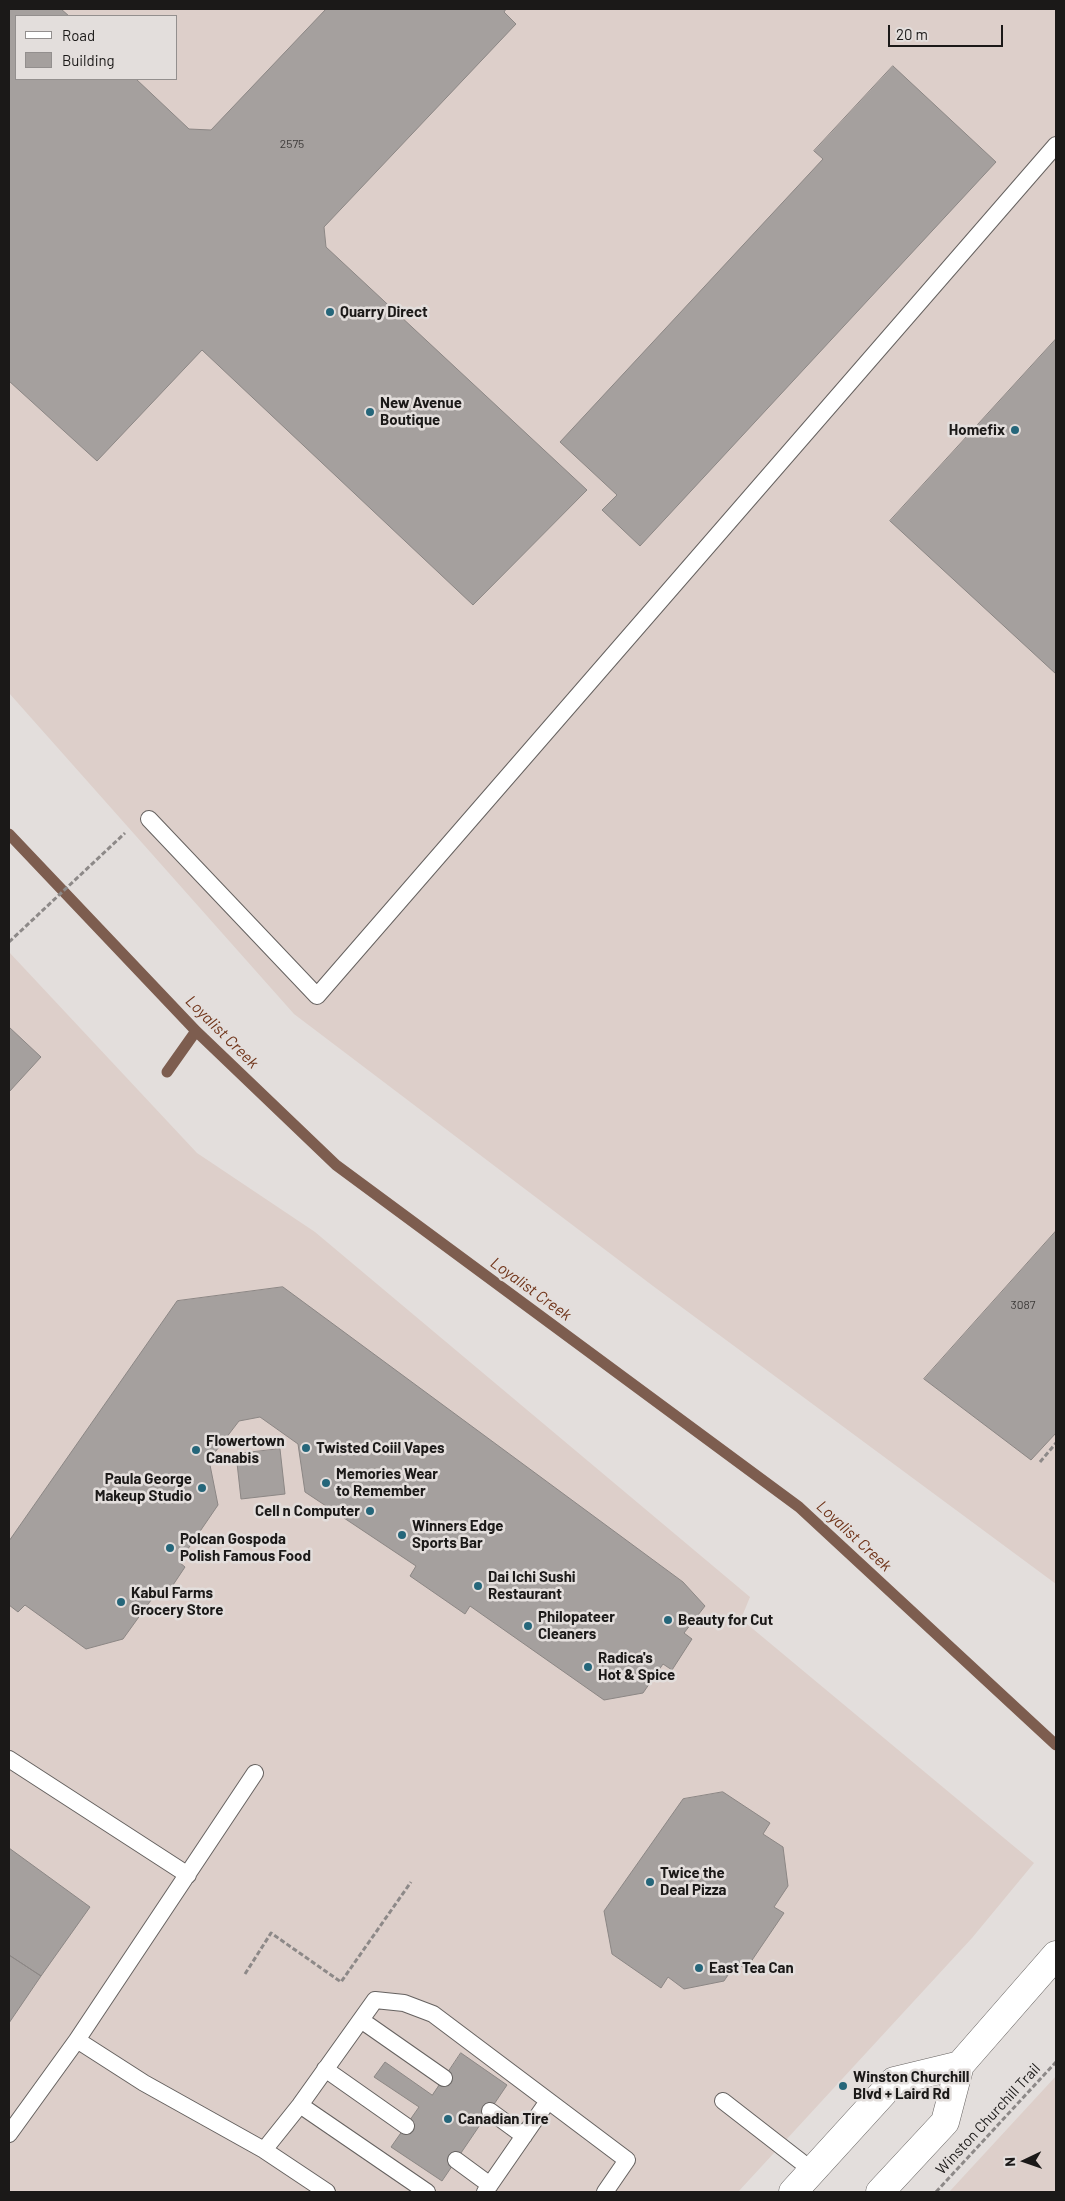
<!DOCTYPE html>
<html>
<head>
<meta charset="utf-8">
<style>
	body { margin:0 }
	#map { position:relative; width:1065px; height:2201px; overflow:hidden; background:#e3dedc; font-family:Barlow,sans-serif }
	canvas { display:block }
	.frame { position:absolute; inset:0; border:10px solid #1b1918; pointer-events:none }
	.legend { position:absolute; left:15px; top:15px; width:162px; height:65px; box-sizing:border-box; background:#e3dedc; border:1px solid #938f8e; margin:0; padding:6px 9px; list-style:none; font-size:15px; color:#1b1918 }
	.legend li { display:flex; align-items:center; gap:10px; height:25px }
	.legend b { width:25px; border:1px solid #938f8e }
	.north { position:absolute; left:1000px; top:2136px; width:50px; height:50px; -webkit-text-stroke:4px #e3dedc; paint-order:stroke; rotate:267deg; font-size:14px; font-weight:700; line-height:20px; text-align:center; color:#1b1918 }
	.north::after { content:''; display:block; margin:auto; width:18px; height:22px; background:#1b1918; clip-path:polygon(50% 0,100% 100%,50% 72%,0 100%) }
	.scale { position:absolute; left:888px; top:25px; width:115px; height:22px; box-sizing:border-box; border:2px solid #1b1918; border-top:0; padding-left:6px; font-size:15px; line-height:18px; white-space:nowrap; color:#1b1918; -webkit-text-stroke:4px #e3dedc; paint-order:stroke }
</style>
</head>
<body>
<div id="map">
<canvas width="1065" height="2201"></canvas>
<div class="frame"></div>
<ul class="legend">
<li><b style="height:6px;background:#fff"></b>Road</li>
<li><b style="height:14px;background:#a5a09e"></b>Building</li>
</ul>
<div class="north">N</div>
<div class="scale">20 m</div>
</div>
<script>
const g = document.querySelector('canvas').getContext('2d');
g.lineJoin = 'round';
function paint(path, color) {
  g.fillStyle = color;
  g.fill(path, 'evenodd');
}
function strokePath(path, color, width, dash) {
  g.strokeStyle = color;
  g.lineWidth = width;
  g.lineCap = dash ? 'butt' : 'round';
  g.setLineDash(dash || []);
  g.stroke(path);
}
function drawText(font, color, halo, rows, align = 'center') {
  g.font = font + ' Barlow,sans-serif';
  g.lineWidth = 5;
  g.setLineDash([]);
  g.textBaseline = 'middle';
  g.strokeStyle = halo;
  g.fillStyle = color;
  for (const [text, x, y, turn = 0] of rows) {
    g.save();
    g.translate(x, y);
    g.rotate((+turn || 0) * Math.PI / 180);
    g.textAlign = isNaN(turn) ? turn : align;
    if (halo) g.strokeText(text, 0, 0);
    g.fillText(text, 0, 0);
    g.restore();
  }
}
const built = new Path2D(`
	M9 9H1056V1584L653 1286 294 1014 9 693ZM16 16H176V79H16Z
	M9 952 197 1153 315 1232 750 1597 741 1619 1034 1863 972 1938 738 2192H9Z
	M1056 2076V2192H949L950 2191Z`);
const stream = new Path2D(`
	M9 834 196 1031 336 1165 799 1507 1056 1745
	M167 1072 196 1031`);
const building = new Path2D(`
	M9 9H61L69 16H16V79H136L189 129 211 130 326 9H506L504 12 516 24 324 227 326 247 587 490 473 605 202 350 97 461 9 381Z
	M893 66 996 162 640 546 602 510 617 495 560 442 823 159 814 151Z
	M1056 339V674L890 521Z
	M9 1027 41 1057 9 1092Z
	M1056 1231V1433L1031 1460 924 1379Z
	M283 1287 683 1582 705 1606 684 1633 692 1639 672 1670 663 1664 643 1693 604 1700 470 1606 465 1614 410 1576 416 1566 305 1492 298 1444 260 1417 239 1421 209 1460 218 1505 179 1562 185 1567 167 1594 159 1589 123 1639 86 1649 25 1605 18 1612 9 1605V1541L177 1301Z
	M280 1449 285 1494 241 1499 236 1454Z
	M723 1792 770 1823 763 1834 783 1847 788 1886 774 1907 784 1913 746 1969 736 1963 724 1981 684 1989 668 1977 661 1988 612 1954 604 1911 683 1799Z
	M9 1848 90 1907 41 1976 9 1955Z
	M9 1955 41 1976 9 2023Z
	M461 2053 507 2085 442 2181 391 2147 419 2107 374 2077 385 2062 432 2095Z`);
const path = new Path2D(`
	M9 942 125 833
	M1040 1462 1056 1443
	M245 1974 271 1933 341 1982 411 1882
	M936 2192 1056 2062`);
const service = new Path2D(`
	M149 819 317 996 1056 145
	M9 1759 188 1875
	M361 2020 444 2078
	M77 2040 255 1773
	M325 2069 406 2126
	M723 2101 813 2171
	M300 2105 427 2192
	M490 2111 524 2136
	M9 2134 77 2040 144 2083 264 2150 327 2192
	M264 2150 300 2105 375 2000 404 2003 433 2014 627 2160 605 2192
	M456 2160 490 2185
	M485 2192 548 2101`);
const secondary = new Path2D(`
	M793 2192 894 2081 960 2065
	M880 2192 945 2122 960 2065 1056 1955`);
const markers = [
	[330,312,5,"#25667a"],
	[370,412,5,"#25667a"],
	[1015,430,5,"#25667a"],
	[306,1448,5,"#25667a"],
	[196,1450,5,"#25667a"],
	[326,1483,5,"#25667a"],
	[202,1488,5,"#25667a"],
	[370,1511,5,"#25667a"],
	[402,1535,5,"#25667a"],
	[170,1548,5,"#25667a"],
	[478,1586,5,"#25667a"],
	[121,1602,5,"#25667a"],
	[668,1620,5,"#25667a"],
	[528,1626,5,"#25667a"],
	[588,1667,5,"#25667a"],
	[650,1882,5,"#25667a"],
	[699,1968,5,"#25667a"],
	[843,2086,5,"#25667a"],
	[448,2119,5,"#25667a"]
];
const numberNames = [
	["2575",292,144],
	["3087",1023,1305]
];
const poiNames = [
	["Quarry Direct",340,312],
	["New Avenue",380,403],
	["Boutique",380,420],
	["Homefix",1005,430,"right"],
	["Flowertown",206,1441],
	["Canabis",206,1458],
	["Twisted Coiil Vapes",316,1448],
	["Memories Wear",336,1474],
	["to Remember",336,1491],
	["Paula George",192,1479,"right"],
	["Makeup Studio",192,1496,"right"],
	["Cell n Computer",360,1511,"right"],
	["Winners Edge",412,1526],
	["Sports Bar",412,1543],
	["Polcan Gospoda",180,1539],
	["Polish Famous Food",180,1556],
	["Dai Ichi Sushi",488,1577],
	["Restaurant",488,1594],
	["Kabul Farms",131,1593],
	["Grocery Store",131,1610],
	["Philopateer",538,1617],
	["Cleaners",538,1634],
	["Beauty for Cut",678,1620],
	["Radica's",598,1658],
	["Hot & Spice",598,1675],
	["Twice the",660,1873],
	["Deal Pizza",660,1890],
	["East Tea Can",709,1968],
	["Winston Churchill",853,2077],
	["Blvd + Laird Rd",853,2094],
	["Canadian Tire",458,2119]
];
const streetNames = [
	["Winston Churchill Trail",988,2119,-47]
];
const waterNames = [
	["Loyalist Creek",222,1032,45],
	["Loyalist Creek",531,1289,36],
	["Loyalist Creek",854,1536,43]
];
paint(built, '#ddcfca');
strokePath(stream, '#7d5d4f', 11);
paint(building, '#a5a09e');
strokePath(building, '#8c8785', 1);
strokePath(service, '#666260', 18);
strokePath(secondary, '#666260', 29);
strokePath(path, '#8d8988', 3, [5, 2.5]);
strokePath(service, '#fff', 16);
strokePath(secondary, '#fff', 28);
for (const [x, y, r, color] of markers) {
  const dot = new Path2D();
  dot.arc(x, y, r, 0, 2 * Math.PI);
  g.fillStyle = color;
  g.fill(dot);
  strokePath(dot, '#e3dedc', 2);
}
drawText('12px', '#3e3b3a', null, numberNames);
drawText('bold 15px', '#1b1918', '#e3dedc', poiNames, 'left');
drawText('15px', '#1b1918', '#e3dedc', streetNames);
drawText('italic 16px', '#6f3318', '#e3dedc', waterNames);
</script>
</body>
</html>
